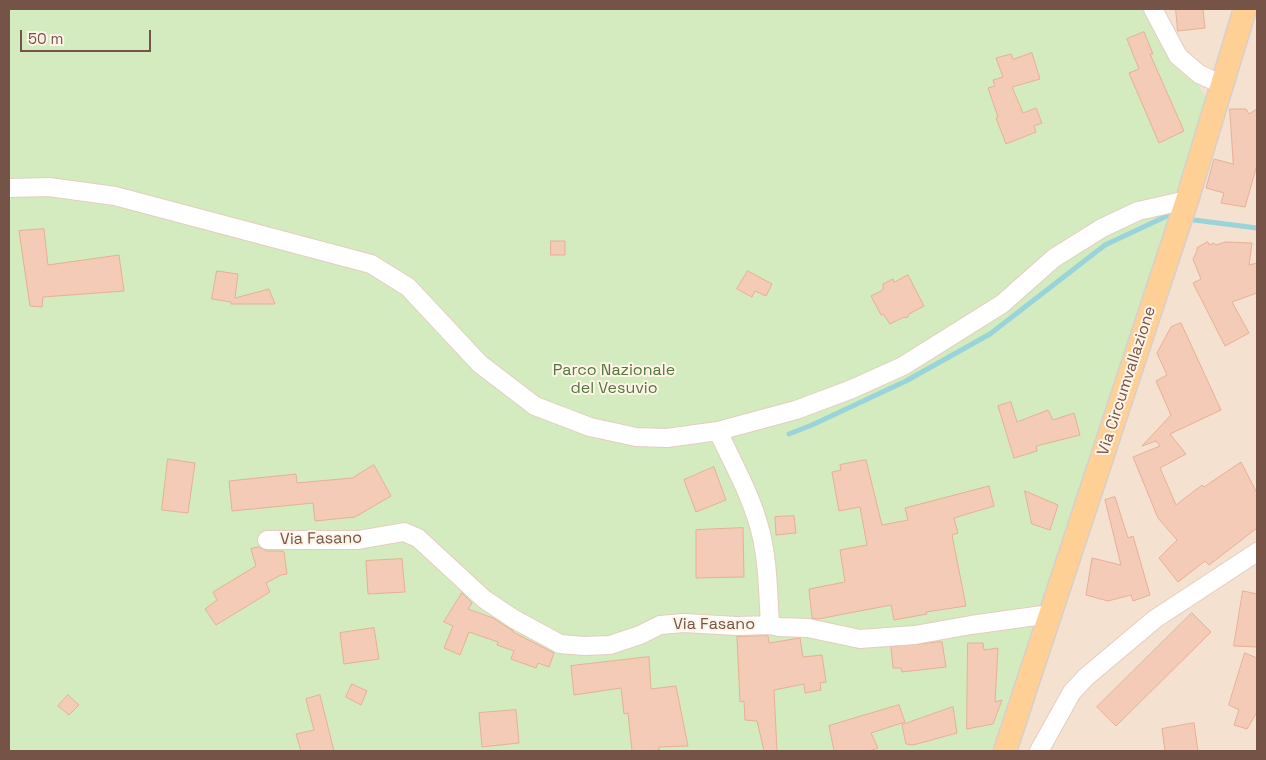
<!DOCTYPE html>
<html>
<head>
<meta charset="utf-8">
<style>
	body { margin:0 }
	#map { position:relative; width:1266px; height:760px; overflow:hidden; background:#fdf0e1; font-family:"Space Grotesk",sans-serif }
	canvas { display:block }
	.frame { position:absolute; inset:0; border:10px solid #755447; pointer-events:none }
	.scale { position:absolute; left:20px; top:30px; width:131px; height:22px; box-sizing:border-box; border:2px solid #755447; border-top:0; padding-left:6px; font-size:15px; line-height:18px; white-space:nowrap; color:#755447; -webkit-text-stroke:4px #fff4e8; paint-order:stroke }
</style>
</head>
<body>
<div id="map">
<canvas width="1266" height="760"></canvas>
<div class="frame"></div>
<div class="scale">50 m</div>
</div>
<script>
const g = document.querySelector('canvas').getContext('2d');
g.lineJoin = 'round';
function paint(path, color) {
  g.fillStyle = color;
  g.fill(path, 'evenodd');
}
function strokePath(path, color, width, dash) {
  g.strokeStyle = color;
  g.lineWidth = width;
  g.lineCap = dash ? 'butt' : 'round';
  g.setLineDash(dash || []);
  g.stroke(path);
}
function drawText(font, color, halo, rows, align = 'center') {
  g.font = font + ' "Space Grotesk",sans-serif';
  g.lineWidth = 4;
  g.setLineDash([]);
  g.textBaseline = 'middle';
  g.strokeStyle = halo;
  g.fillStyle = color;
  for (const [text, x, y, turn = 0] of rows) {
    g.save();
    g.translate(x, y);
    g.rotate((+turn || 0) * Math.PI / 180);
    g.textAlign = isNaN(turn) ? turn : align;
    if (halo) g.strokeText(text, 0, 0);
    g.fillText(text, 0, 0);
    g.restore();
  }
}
const residential = new Path2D(`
	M1143 9H1257V751H294Z`);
const green = new Path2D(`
	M9 9H1158L1220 125 1015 751H9Z`);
const stream = new Path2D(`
	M1194 220 1257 228
	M789 434 812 425 906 381 990 334 1105 245 1169 215`);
const building = new Path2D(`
	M1176 9H1203L1205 28 1178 31Z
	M1144 32 1153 54H1150L1184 131 1159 143 1129 73 1139 69 1127 39Z
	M1032 53 1040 79 1012 87 1023 113 1036 108 1042 123 1034 126 1036 132 1006 144 996 118 998 117 988 88 995 86 993 80 1003 77 996 58 1011 54 1013 59Z
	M1230 109H1246L1249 114 1257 109V165L1245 207 1221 203 1224 193 1206 188 1214 159 1233 164Z
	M44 229 48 265 119 255 124 291 43 297 42 307 30 306 19 231Z
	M551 241H565V255H551Z
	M1208 242 1209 245 1214 243 1216 245 1225 242 1252 243 1249 265 1257 263V293L1232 302 1249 333 1225 346 1193 283 1201 279 1193 259 1197 251V248Z
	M217 271 238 274 235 298 269 289 275 304H231V302L212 299Z
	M748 271 772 284 766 296 755 291 752 297 737 289Z
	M908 275 924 306 909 314 908 317 902 318 890 324 883 314 881 315 871 296 883 290V284L893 279 894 282Z
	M1181 323 1221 410 1170 434 1186 454 1160 468 1176 505 1202 485 1204 487 1241 462 1257 493V528L1209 565 1205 561 1178 582 1159 558 1177 540 1158 518 1133 457 1160 446 1156 441 1142 446 1171 415 1156 381 1167 375 1157 353 1171 327Z
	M1011 402 1017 422 1048 410 1053 420 1074 413 1080 435 1036 446 1037 451 1014 458 998 406Z
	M168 459 195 463 188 513 162 510Z
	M866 460 882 525 908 520 905 508 989 486 994 506 954 518 958 533 952 535 966 606 926 612 927 614 894 620 891 605 818 619 812 618 809 589 845 582 840 550 867 545 860 507 839 511 832 472 841 470 840 465Z
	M374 465 391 496 355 517 315 521 313 503 232 511 229 481 296 474 297 483 352 478Z
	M714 467 726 500 696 512 684 480Z
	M1025 491 1058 505 1050 530 1032 524Z
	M1115 497 1128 538 1133 536 1150 595 1133 601 1131 595 1108 601 1086 595 1092 558 1121 565 1105 500Z
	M794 516 796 533 776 535 775 517Z
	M743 528 744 577 696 578V530Z
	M259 547 267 551H281L284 552 287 574 281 575 266 583 270 592 216 625 205 609 217 600 213 592 256 566 251 549Z
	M402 559 405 592 368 594 366 561Z
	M1243 591 1257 594V647L1234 646Z
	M462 593 472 603 468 609 493 618 513 631V632L554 653 549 667 538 663 536 668 511 659 514 651 497 645 498 642 469 632 460 655 444 648 453 626 444 622Z
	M1192 613 1211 632 1116 726 1097 707Z
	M374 628 379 659 344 664 340 633Z
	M768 636 769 643 800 638 803 657 822 655 826 682 820 683 821 690 805 693 804 684 774 690 777 751H764L757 721 745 720 744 701 740 702 737 637Z
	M942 642 946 667 902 672 901 668H893L891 647Z
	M968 643H983L984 650 998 648 995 702 1002 700 993 724 967 729Z
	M1245 653 1257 658V712L1247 729 1234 725 1239 710 1229 705Z
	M649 657 651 689 676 686 688 746 659 747V750L649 751H632L628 713 624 714 621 688 574 695 571 666Z
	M352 684 367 691 361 705 346 697Z
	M68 695 79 705 69 715 58 706Z
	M320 695 334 751H301L296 734 314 730 306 699Z
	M899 705 905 722 871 733 878 748 869 751H834L829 726Z
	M953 707 957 733 913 745 906 744 902 725Z
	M516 710 519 743 482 747 479 713Z
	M1194 723 1198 751H1165L1162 729Z`);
const minor = new Path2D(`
	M1153 9 1178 56 1199 74 1221 84
	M9 188 49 187 115 196 371 264 408 287 480 364 535 406 590 427 636 437 667 438 718 431 796 410 852 389 903 366 1002 304 1054 258 1102 228 1138 211 1187 200
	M718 431C732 462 750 493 759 526 768 557 768 592 770 625
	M267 540H358L404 532 418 538 484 599 514 619 560 644 584 646 610 645 640 635 660 625 684 623 737 626 770 625 779 627 808 628 860 639 915 635 971 625 1050 614
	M1039 751 1072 692 1086 677 1155 619 1257 552`);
const major = new Path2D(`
	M1005 751 1187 200 1245 9`);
const parkNames = [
	["Parco Nazionale",614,371],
	["del Vesuvio",614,389]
];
const streetNames = [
	["Via Circumvallazione",1127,381,-72],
	["Via Fasano",321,539,-1],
	["Via Fasano",714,625]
];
paint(residential, '#f5e1cf');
paint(green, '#d4ebbf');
strokePath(stream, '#9ad4da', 5);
paint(building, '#f4cbb7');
strokePath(building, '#e7b097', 1);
strokePath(minor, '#e4cdbf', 20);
strokePath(major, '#d8cfcb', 25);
strokePath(minor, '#fff', 18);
strokePath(major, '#ffd096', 22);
drawText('16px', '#51763c', '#fff4e8', parkNames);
drawText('16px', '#755447', '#fff4e8', streetNames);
</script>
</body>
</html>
